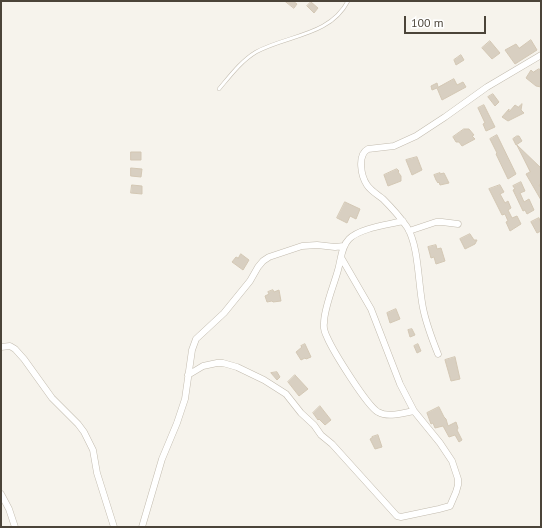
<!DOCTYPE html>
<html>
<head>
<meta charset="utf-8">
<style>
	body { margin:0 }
	#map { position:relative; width:542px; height:528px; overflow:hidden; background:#f6f3ec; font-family:"PT Sans",sans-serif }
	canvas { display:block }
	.frame { position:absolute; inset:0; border:2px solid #4b4439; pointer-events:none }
	.scale { position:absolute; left:404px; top:16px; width:82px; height:18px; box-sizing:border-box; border:2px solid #4b4439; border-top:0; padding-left:5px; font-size:12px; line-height:14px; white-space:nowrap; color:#4b4439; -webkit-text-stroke:3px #fff; paint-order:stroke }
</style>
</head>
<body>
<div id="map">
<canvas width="542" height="528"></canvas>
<div class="frame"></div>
<div class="scale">100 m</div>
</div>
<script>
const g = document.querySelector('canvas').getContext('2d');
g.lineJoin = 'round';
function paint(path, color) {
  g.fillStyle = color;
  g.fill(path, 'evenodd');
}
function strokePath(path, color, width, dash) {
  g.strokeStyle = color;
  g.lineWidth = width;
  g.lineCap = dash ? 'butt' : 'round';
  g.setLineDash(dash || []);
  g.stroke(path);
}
const building = new Path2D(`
	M285 1H293L297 4 294 8Z
	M311 2 318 8 314 13 307 6Z
	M531 40 537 50 515 64 505 50 516 44 519 48Z
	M490 41 500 53 492 59 482 48Z
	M461 55 464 60 456 65 454 60Z
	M539 69 541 70V87L536 86 526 78 531 70 533 72Z
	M454 79 457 85 463 82 466 87 442 100 437 88 432 90 431 86 437 83 438 87Z
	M493 94 499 102 495 106 488 97Z
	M522 104 521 110 524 113 508 121 502 117 509 109V112L515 105 518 107Z
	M484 105 495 127 486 131 483 124 485 123 478 108Z
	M464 129H469L474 135 472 136 475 139 462 146 459 142H456L453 137Z
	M497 135 516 174 508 179 496 154 497 153 490 139Z
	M517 136H519L522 141 516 145 513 139Z
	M517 145 541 168V184L539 185 541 188V200L526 174 530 172Z
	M131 152H141V160H131Z
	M417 157 422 170 412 175 406 160Z
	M131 168 142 169 141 177 131 176Z
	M397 169 399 171 398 172 401 176V181L388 186 384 175Z
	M440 173V174L444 173 449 183 440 185 439 182 438 183 436 180 434 175Z
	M521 182 525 191 520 193 524 202 529 199 534 210 527 214 525 210 523 211 513 190 515 189 513 186Z
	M132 185 142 186V194L131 193Z
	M500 185 504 192 500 194 505 203 508 201 511 208 508 210 512 218 517 216 521 224 510 231 506 222 508 221 505 214 502 215 489 189Z
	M345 202 360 209 356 219 350 216 347 223 337 218Z
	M539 218 541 223V231L537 233 531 222Z
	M470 234 474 240H477L475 244 465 249 460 239Z
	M436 245 437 249 441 248 445 261 436 264 434 257 431 258 428 247Z
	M241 254 249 260 243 270 232 262 236 257 238 258Z
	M273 290 274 292 279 290 281 301 273 302 272 301 267 302 265 296 269 294 268 292Z
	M396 309 400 319 390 323 387 313Z
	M412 329 415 335 410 337 408 330Z
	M305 344 311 357 306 359 305 358 301 360 296 352 302 347 301 346Z
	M418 344 421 351 417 353 414 346Z
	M455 357 460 379 451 381 445 360Z
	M277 372 280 377 277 380 271 373Z
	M295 375 308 389 299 396 288 382Z
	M320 406 331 420 325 425 319 419 318 420 313 413Z
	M439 407 444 417 446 419 448 426 456 422 458 428 457 430 462 440 459 442 455 435 449 437 443 426 435 428 433 423 431 424 427 413Z
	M378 435 382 447 375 449 370 439 372 438V437Z`);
const lane = new Path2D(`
	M219 89C230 76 241 61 256 52 287 35 330 36 348 1`);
const street = new Path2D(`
	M403 221C387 225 360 228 349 239 341 247 341 260 338 270 334 285 324 308 324 323 323 328 325 333 327 337 333 351 367 406 378 412 388 418 403 413 414 411
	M409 231 436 222H442L458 224
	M1 347 10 346 15 349 24 359 52 398 78 424 84 432 93 450 97 473 114 527
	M438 354C432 339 426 323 423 308 418 284 419 246 407 227 400 217 392 208 383 199 378 195 371 191 367 185 361 176 357 155 368 149L394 146 416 136 445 117 487 87 541 55
	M188 375 203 366 217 363H223L237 367 264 380 286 394 301 413 314 425 321 435 332 444 397 516 401 517 439 509 450 506 456 492 458 485V479L452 461 440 443 414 411 400 384 371 309 342 259
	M1 494 9 509 15 527
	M142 527 162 459 177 423 185 399 192 350 196 339 224 313 250 281 258 267 263 261 269 257 302 246 317 245 335 247 344 246`);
paint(building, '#d8cfc1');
strokePath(building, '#d3c7b4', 1);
strokePath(lane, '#c2bbae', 4);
strokePath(street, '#c2bbae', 7);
strokePath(lane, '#fff', 3);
strokePath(street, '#fff', 6);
</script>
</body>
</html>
